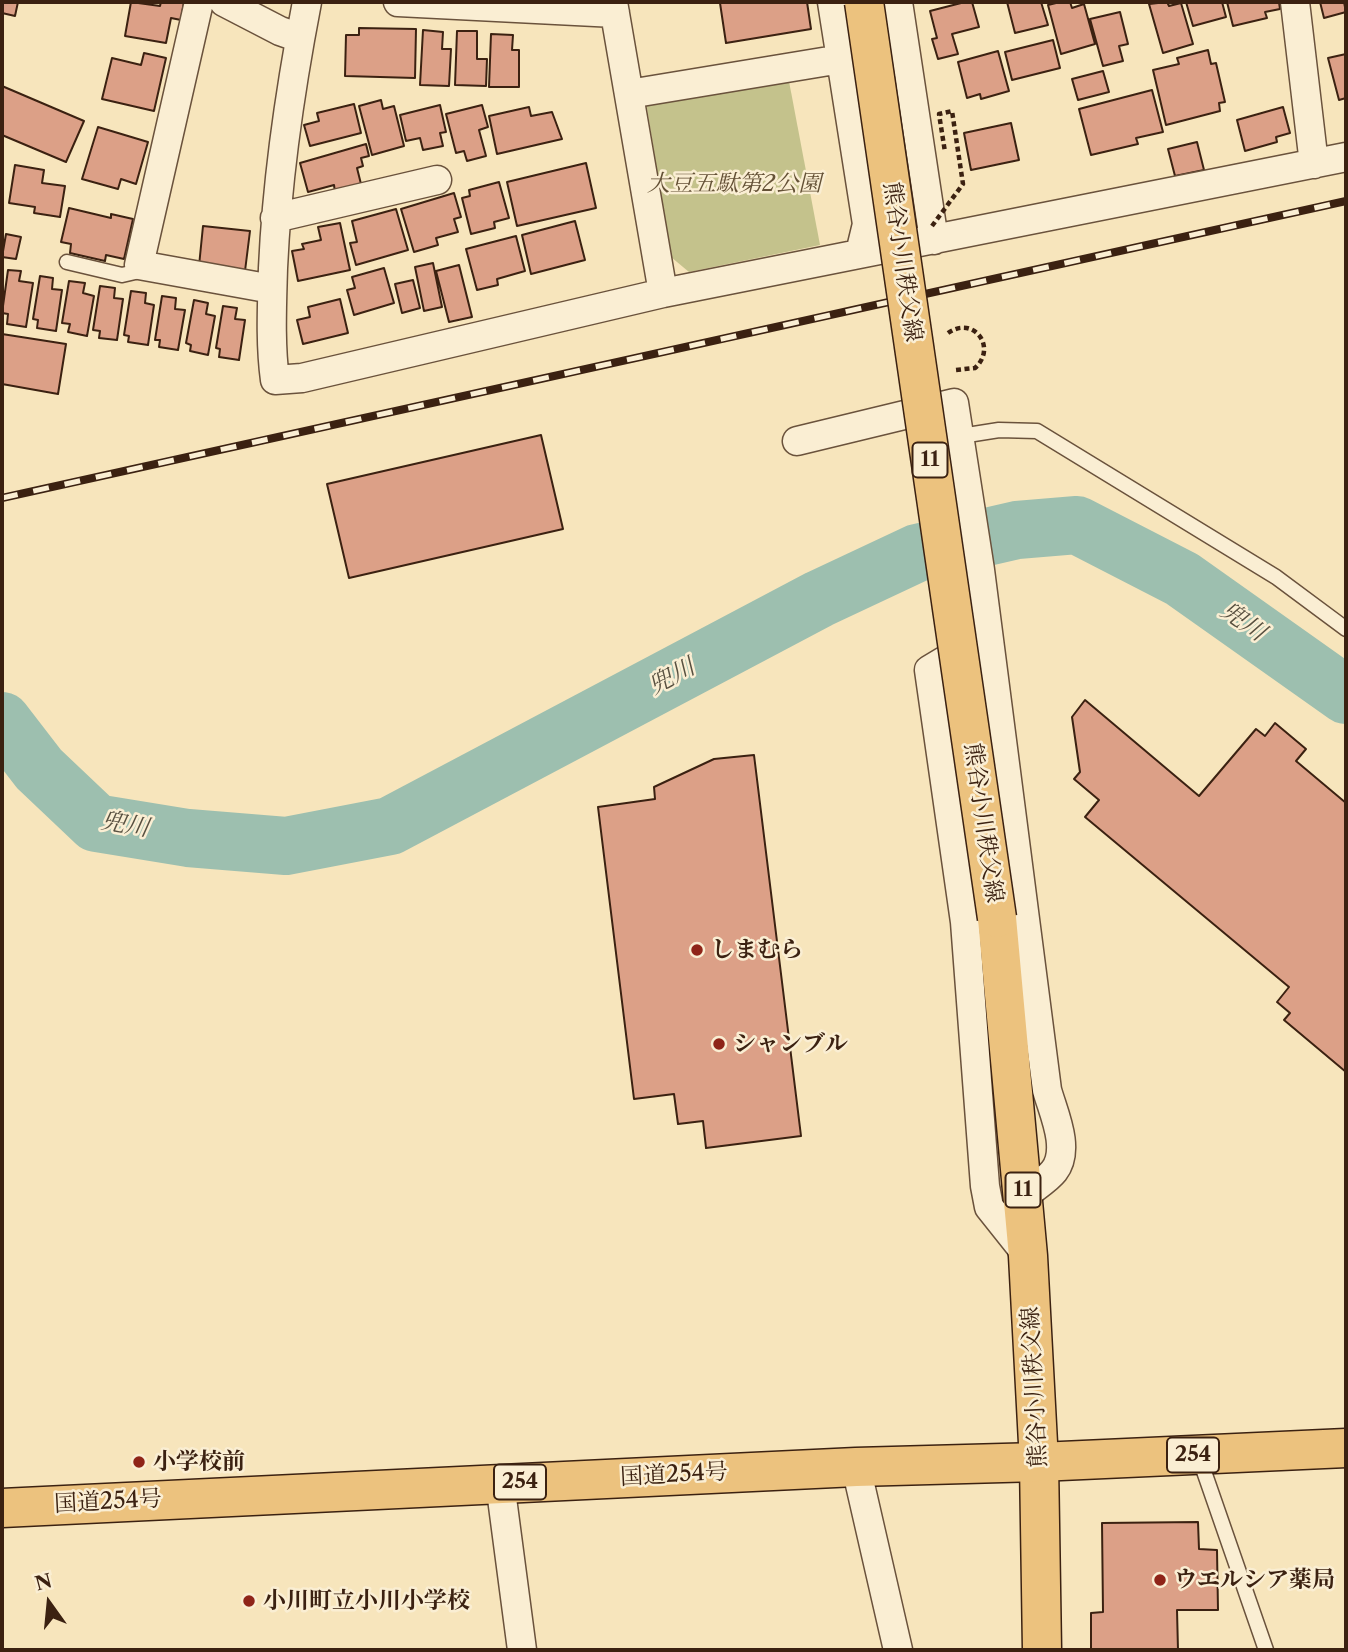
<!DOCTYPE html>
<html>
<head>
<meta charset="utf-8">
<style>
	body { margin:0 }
	#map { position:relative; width:1348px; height:1652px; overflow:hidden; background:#f7e5bc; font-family:"Libre Caslon Text",serif }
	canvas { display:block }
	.frame { position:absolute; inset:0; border:4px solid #3b2111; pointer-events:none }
	.north { position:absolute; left:14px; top:1568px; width:70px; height:70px; -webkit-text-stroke:5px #faeed3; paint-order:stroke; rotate:345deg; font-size:19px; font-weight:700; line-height:28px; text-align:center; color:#3b2111 }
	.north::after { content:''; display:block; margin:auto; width:24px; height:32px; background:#3b2111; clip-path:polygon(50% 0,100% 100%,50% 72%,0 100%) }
</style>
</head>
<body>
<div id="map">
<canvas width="1348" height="1652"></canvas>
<div class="frame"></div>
<div class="north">N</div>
</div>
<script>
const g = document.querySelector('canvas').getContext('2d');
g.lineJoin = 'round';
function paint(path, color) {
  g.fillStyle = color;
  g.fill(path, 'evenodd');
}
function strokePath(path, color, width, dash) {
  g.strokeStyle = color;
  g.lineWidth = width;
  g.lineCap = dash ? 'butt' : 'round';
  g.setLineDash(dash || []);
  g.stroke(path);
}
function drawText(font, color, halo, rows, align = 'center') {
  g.font = font + ' "Libre Caslon Text","Noto Serif JP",serif';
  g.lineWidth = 5;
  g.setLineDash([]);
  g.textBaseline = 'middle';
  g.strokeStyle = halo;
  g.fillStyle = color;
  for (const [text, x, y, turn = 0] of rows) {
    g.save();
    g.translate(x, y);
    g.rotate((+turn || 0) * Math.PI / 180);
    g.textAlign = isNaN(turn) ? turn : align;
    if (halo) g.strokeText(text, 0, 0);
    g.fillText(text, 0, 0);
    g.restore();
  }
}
const green = new Path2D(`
	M788 76 820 245 689 272 671 257 646 102Z`);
const river = new Path2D(`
	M2 721 39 769 96 823 188 838 286 846 390 826 819 599 917 553 1017 530 1077 525 1182 579 1346 695`);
const building = new Path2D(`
	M2 2H18L15 16 2 13Z
	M131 2 160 6 161 2H184L181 20 171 18 166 43 125 36Z
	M807 2 811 29 726 43 720 3Z
	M965 2H972L979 27 952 34 958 54 938 59 932 39 937 38 930 11Z
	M1007 2H1041L1048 25 1015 33Z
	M1060 2H1070L1072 8 1084 4 1095 44 1061 54 1048 5Z
	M1167 2 1169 6 1181 3 1193 44 1163 53 1149 4Z
	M1186 2H1222L1226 17 1193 26Z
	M1227 2H1279L1280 9 1265 12 1267 18 1233 26Z
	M1320 2H1344L1346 12 1324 18Z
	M1120 12 1128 44 1119 46 1123 61 1103 66 1090 19Z
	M359 28 416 29 415 78 345 76 346 35H359Z
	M423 30 443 32 442 49H451L449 86 420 85Z
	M457 31H477V59H487L486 86 455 85Z
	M491 34 513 35 512 50H519V87H489Z
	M1053 40 1060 68 1012 80 1005 52Z
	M1208 50 1211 64 1216 63 1225 102 1219 103 1220 111 1166 125 1153 70 1179 64 1177 58Z
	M998 51 1009 91 981 99 980 94 967 98 958 62Z
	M144 53 166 58 154 111 102 99 112 58 141 65Z
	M1346 54V98L1339 100 1328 58Z
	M1103 71 1109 92 1078 100 1072 79Z
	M2 86 84 121 66 162 2 135Z
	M1152 90 1163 132 1136 138 1138 144 1091 155 1079 109Z
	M381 100 383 109 394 106 404 146 372 155 359 106Z
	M354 104 361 133 310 146 304 125 319 121 317 113Z
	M440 105 446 132 440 133 443 146 423 150 420 138 406 141 400 115Z
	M482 105 488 127 479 130 486 156 467 161 464 151 456 153 446 114Z
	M529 107 531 116 552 112 562 139 497 154 489 116Z
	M1283 107 1290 133 1276 137 1277 142 1245 151 1237 120Z
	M1011 123 1019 160 971 170 964 133Z
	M98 127 148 142 136 184 121 179 118 189 82 179Z
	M1197 142 1204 170 1175 176 1168 149Z
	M366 144 369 156 361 158 363 166 357 168 361 184 335 192 334 185 308 192 300 163Z
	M586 163 596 208 517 226 507 182Z
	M15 165 44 170 42 183 65 186 60 217 34 213 35 207 9 203Z
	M499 182 509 218 494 222 495 228 471 234 462 198 470 196 469 190Z
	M454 193 461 217 454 219 458 232 436 238 438 245 414 252 401 209Z
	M69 208 111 218V214L133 219 124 259 106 255 105 261 70 253 71 244 61 242Z
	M396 209 408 250 356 265 350 243 357 242 352 221Z
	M575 221 585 260 531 274 522 235Z
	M340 223 350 270 298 281 292 251 304 249 302 244 321 240 318 227Z
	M203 226 250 231 245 271 199 266Z
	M6 234 21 237 16 259 2 257Z
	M516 236 525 271 497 279 498 285 477 290 466 249Z
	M433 263 442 307 424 311 415 267Z
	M459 265 472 317 449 322 436 271Z
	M384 268 394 303 354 315 347 290 355 288 352 277Z
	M8 270 21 271 19 281 33 283 26 327 7 324 8 314 2 313Z
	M40 276 53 278 52 289 62 290 56 331 37 328 38 320 33 319Z
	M413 280 420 308 402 313 395 284Z
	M69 281 85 283 83 293 94 296 87 336 68 332 70 324 62 323Z
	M100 286 115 288 114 298 123 299 117 340 99 338 100 331 93 330Z
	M131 291 146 293 145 303 154 305 148 345 128 342 129 336 124 335Z
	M162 296 176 298 175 309 185 310 178 350 159 347 160 340H155Z
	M340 299 348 333 303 344 297 320 310 317 308 307Z
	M194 300 208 303 206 314 215 316 208 355 190 351 191 345 186 343Z
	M223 306 237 308 235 319 245 320 239 360 219 357 220 349 216 348Z
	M2 334 66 344 58 394 2 384Z
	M541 435 563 529 349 578 327 484Z
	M1085 700 1199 796 1256 729 1265 736 1275 723 1306 749 1296 761 1346 803V1072L1284 1020 1290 1013 1277 1002 1289 987 1085 817 1099 800 1074 779 1080 772 1072 717Z
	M754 755 801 1136 706 1148 703 1121 678 1124 674 1094 634 1099 598 807 655 799 654 787 714 759Z
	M1198 1522 1199 1549 1217 1550 1218 1610H1177L1178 1650H1091V1613L1103 1612 1102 1523Z`);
const path = new Path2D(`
	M948 333C973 315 998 347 975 368L956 370`);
const service = new Path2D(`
	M67 262 122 275 135 272 139 265
	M961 436 999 430 1037 431 1276 577 1346 629
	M1199 1457 1266 1650`);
const minor = new Path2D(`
	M199 2 139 265 272 289
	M224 2 280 31 300 38
	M307 2C290 90 277 178 273 268 272 305 270 343 275 380L302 378 663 293 1346 157
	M398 2 615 13
	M613 2 663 293
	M832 2 867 224 860 253
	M898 2 934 240
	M1295 2 1314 164
	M629 94 841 59
	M275 218 437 180
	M797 441 954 403 980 570 1047 1090C1053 1112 1071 1149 1054 1171 1047 1180 1033 1188 1024 1196
	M974 643 929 670 965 922 985 1186 989 1207 1028 1256
	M856 1467 898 1650
	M500 1483 522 1650`);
const primary = new Path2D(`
	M997 918 1028 1256 1039 1462 1042 1650`);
const trunk = new Path2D(`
	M2 1508 856 1467 1039 1462 1346 1448`);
const rail = new Path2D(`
	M2 498 1346 201`);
const pathBridge = new Path2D(`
	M932 226 963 184 952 111 939 114 945 152`);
const primaryBridge = new Path2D(`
	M864 2 997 918`);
const markers = [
	[697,950,7,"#8f2418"],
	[719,1044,7,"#8f2418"],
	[139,1462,7,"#8f2418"],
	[1160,1580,7,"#8f2418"],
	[249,1601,7,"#8f2418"]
];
const shields = [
	[930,460,35],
	[1023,1190,35],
	[1193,1455,52],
	[520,1482,52]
];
const shieldNames = [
	["11",930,460],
	["11",1023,1190],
	["254",1193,1455],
	["254",520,1482]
];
const parkNames = [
	["大豆五駄第2公園",734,184]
];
const streetNames = [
	["熊谷小川秩父線",902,262,82],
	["熊谷小川秩父線",983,823,82],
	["熊谷小川秩父線",1035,1387,-93],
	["国道254号",674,1475,-3],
	["国道254号",108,1502,-3]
];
const poiNames = [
	["しまむら",711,950],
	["シャンブル",733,1044],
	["小学校前",153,1462],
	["ウエルシア薬局",1174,1580],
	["小川町立小川小学校",263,1601]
];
const waterNames = [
	["兜川",1243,622,35],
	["兜川",672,677,-28],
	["兜川",125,825,10]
];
paint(green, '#c4c28c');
strokePath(river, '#9dbfaf', 58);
paint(building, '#dca087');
strokePath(building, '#3b2111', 2);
strokePath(service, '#6a523c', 17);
strokePath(minor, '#6a523c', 31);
strokePath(primary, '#3b2111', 41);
strokePath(trunk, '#3b2111', 41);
strokePath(path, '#3b2111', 4.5, [5, 3.5]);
strokePath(service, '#faeed3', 14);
strokePath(minor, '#faeed3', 28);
strokePath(primary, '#ecc27e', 38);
strokePath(trunk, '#ecc27e', 38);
strokePath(rail, '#3b2111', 8);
strokePath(rail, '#faeed3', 5, [16]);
strokePath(primaryBridge, '#3b2111', 41, []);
strokePath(pathBridge, '#3b2111', 4.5, [5, 3.5]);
strokePath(primaryBridge, '#ecc27e', 38);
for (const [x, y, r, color] of markers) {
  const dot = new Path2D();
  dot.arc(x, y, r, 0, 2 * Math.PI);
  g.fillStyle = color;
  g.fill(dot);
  strokePath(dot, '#faeed3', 2.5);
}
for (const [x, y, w] of shields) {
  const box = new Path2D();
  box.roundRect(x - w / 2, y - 17.5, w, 35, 5);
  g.fillStyle = '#faeed3';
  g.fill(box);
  strokePath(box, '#3b2111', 2);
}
drawText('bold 21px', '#3b2111', null, shieldNames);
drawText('italic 23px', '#645136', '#faeed3', parkNames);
drawText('23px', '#3b2111', '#faeed3', streetNames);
drawText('bold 23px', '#3b2111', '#faeed3', poiNames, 'left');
drawText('italic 24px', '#585040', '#faeed3', waterNames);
</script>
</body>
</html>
